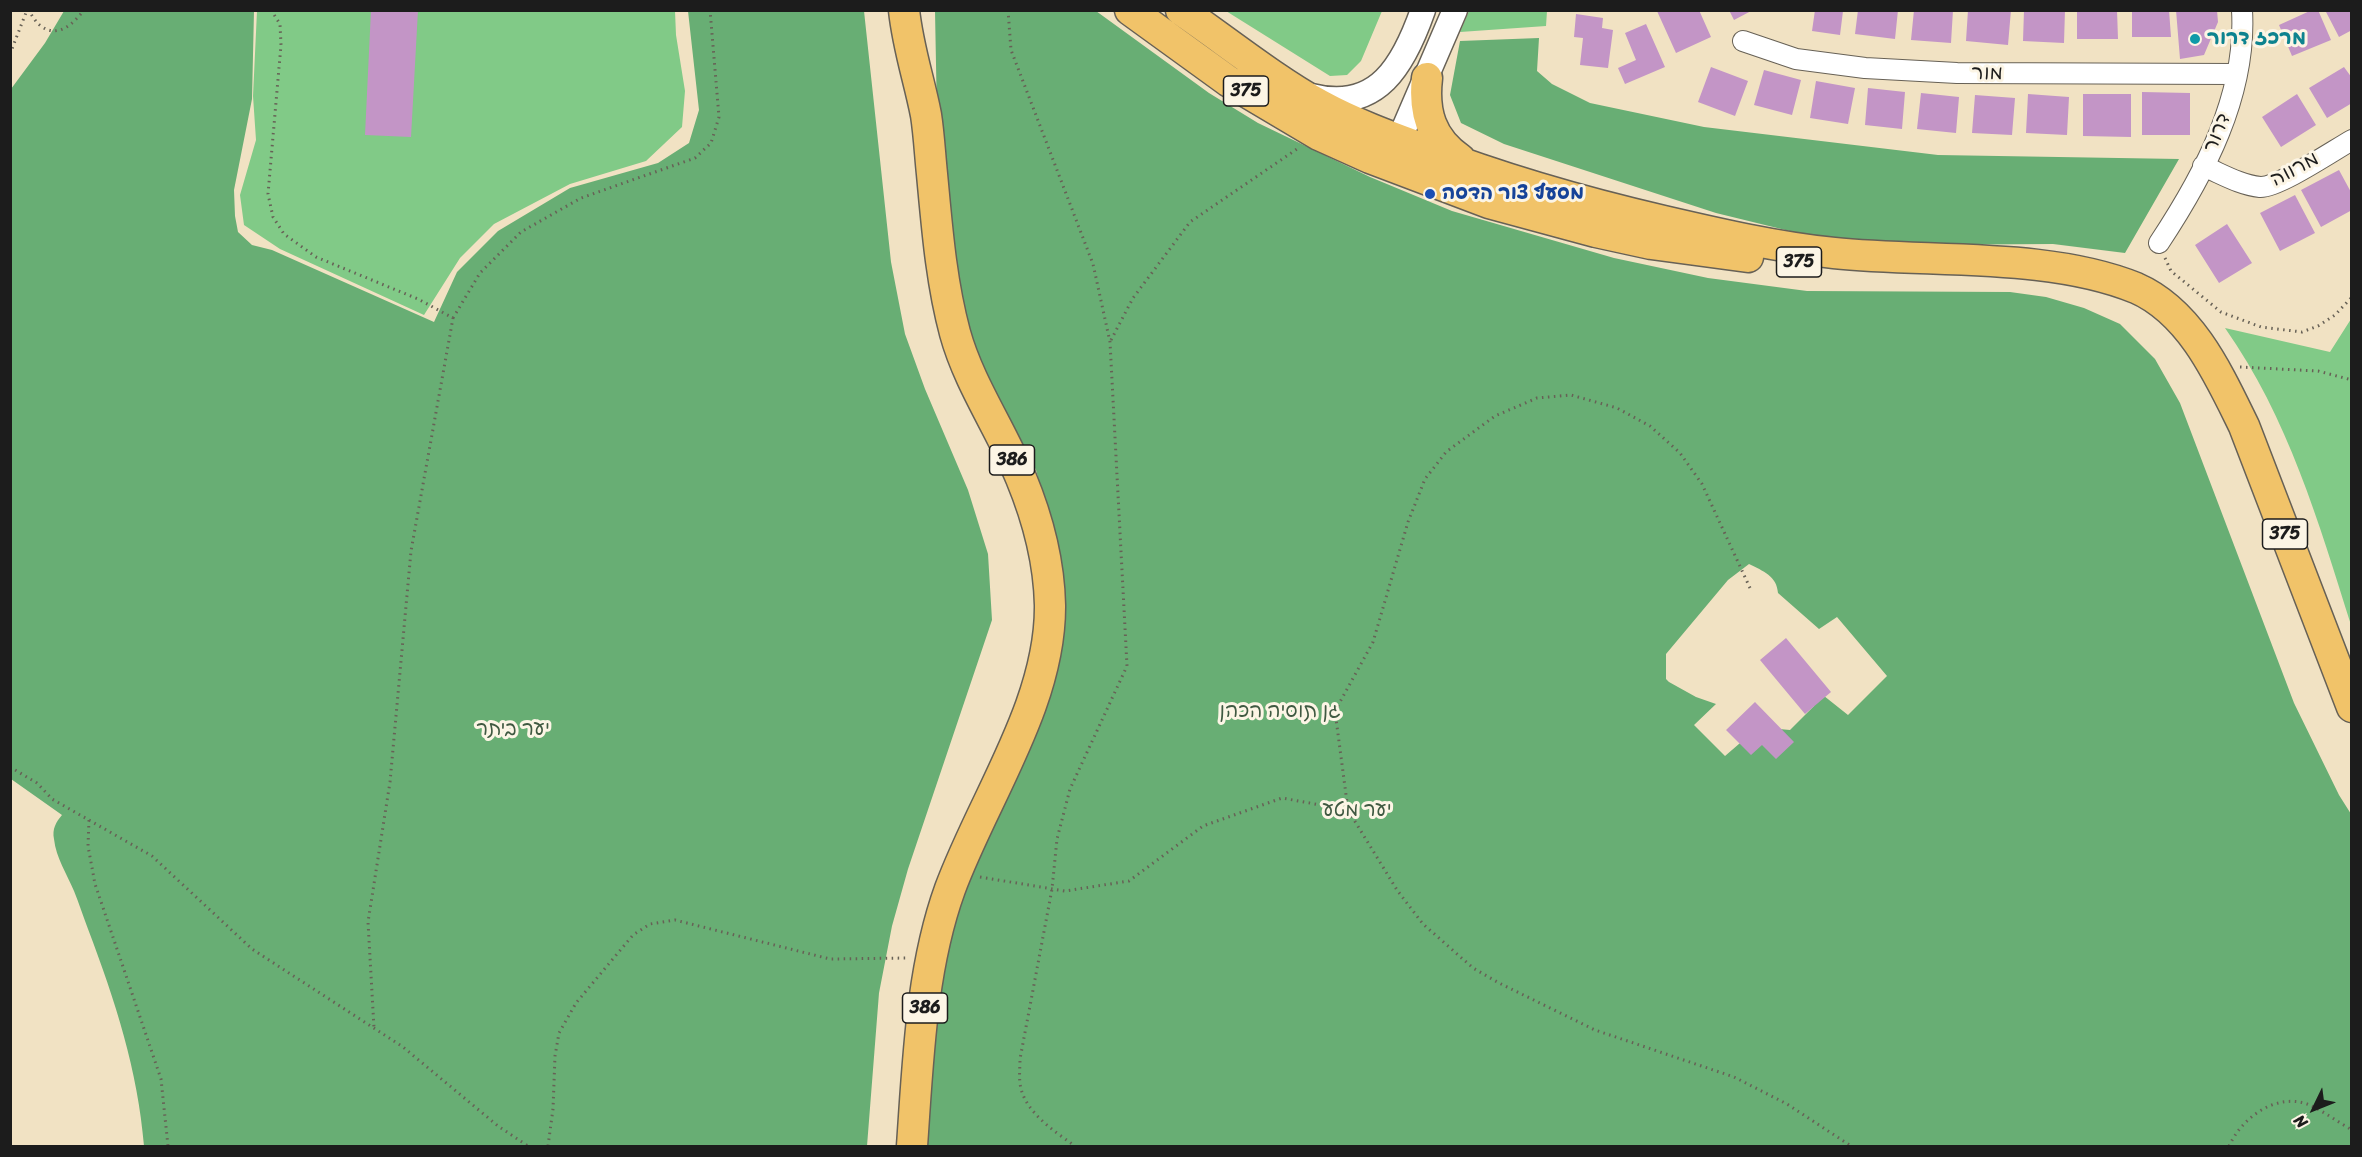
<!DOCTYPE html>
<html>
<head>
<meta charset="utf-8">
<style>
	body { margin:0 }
	#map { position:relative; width:2362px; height:1157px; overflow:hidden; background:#f1e2c3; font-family:Sriracha,sans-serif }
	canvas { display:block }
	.frame { position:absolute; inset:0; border:12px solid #1c1c1c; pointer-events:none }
	.north { position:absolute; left:2284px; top:1079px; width:60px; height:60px; -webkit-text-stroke:4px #fcf5e5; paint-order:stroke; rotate:227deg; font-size:16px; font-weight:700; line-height:24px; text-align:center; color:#1c1c1c }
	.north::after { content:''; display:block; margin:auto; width:21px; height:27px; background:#1c1c1c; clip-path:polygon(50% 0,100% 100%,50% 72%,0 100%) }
</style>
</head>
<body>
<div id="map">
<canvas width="2362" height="1157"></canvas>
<div class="frame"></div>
<div class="north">N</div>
</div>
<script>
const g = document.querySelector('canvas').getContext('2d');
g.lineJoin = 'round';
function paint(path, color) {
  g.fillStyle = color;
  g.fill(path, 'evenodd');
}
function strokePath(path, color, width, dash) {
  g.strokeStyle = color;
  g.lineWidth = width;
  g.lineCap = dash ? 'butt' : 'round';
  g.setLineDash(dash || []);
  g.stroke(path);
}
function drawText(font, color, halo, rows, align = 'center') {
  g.font = font + ' Sriracha,"Playpen Sans Hebrew",sans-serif';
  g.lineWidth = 6;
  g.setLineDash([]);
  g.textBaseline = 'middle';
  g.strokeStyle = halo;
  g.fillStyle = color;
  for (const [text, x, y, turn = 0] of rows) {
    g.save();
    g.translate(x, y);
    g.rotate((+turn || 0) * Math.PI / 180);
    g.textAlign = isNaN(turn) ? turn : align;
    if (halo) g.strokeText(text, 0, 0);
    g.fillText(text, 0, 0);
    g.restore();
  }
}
const green = new Path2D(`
	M257 11H675L676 35 685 91 682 127 646 161 570 184 494 224 460 258 424 315 280 249 244 225 240 195 256 140 253 96Z
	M1226 11H1382L1361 61 1347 75 1330 76Z
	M1469 11H1547L1546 26 1460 32Z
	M2351 319H2352L2351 625C2319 523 2288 417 2225 328L2330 352Z`);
const forest = new Path2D(`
	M64 11H254L252 99 234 190 235 216 238 232 252 245 272 250 434 322 457 272 498 231 570 188 658 163 689 143 699 110 688 11H864L891 262 905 334 925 389 968 490 988 554 992 620 908 869 892 926 879 993 867 1146H144C138 1071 115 1000 88 929 83 916 79 903 74 891 67 874 56 858 54 839 52 829 56 822 62 815L11 779V89L45 43Z
	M935 11H1096L1209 93 1258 123 1370 177 1452 211 1614 258 1708 278 1807 291 2010 292 2046 297 2084 308 2120 324 2155 359 2180 403 2294 703 2339 795 2351 814V1146H921L944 939 1021 759 1054 536 1036 470 979 363 965 315 953 263 937 117ZM1749 564C1763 571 1777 576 1778 593L1819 629 1837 617 1887 676 1848 715 1814 688V706L1790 730 1768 728 1761 725 1725 756 1694 725 1716 704 1696 697 1669 682 1666 679V654L1728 580Z
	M1539 38 1537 71 1552 84 1590 103 1704 127 1938 155 2179 159 2125 253 2053 244 1902 245 1810 236 1716 213 1504 144 1461 123 1450 95 1460 41Z`);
const building = new Path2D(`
	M371 10H418L411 137 365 135Z
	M1699 10 1711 37 1676 53 1657 11Z
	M1729 10H1753L1734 20Z
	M1815 10 1843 11 1840 35 1812 31Z
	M1858 10H1898L1895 39 1855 34Z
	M1914 10H1953L1951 43 1911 40Z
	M1968 10H2011L2008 45 1966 41Z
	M2024 10H2065L2064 43 2023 41Z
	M2077 10H2117L2118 39H2077Z
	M2132 10H2169L2171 37H2132Z
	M2176 10H2217L2218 22 2204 55 2180 59Z
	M2312 10H2318L2331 40 2292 56 2279 25Z
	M2325 10H2352V30L2339 37Z
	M1576 14 1603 18 1602 28 1613 30 1608 68 1580 65 1583 38 1574 37Z
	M1646 24 1665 67 1625 84 1618 68 1636 60 1625 33Z
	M1711 67 1748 81 1735 116 1698 102Z
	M2344 67 2352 78V103L2327 118 2309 88Z
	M1764 70 1801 80 1792 115 1754 105Z
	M1816 81 1855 88 1848 124 1810 118Z
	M1868 88 1905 92 1902 129 1865 125Z
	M2142 92 2190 93V135H2142Z
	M1921 93 1959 97 1956 133 1917 129Z
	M2028 94 2069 97 2067 135 2026 133Z
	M2083 94H2131V137L2083 136Z
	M2297 94 2316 125 2281 147 2262 117Z
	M1975 95 2015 98 2012 135 1972 133Z
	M2339 170 2352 194V210L2321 227 2301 190Z
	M2295 195 2315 233 2280 251 2260 213Z
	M2227 224 2252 263 2219 283 2195 245Z
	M1786 638 1831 692 1805 714 1760 660Z
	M1755 702 1794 742 1776 759 1762 745 1751 755 1726 730Z`);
const path = new Path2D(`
	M28 10C32 15 36 23 41 26 58 39 74 23 84 10
	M271 10 280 24 281 45 268 194 273 217 284 234 316 257 418 299 453 318 411 551 390 782 368 922 374 1028
	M1008 10 1011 50 1093 264 1110 342 1127 666 1070 789 1057 839 1052 889 1020 1059C1020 1067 1019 1075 1020 1083 1023 1111 1054 1131 1075 1146
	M10 54 27 10
	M2165 258 2171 271 2221 312 2261 327 2302 332 2318 326 2335 315 2352 297
	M453 318 480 273 521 232 581 198 695 158 711 143 719 117 710 10
	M1111 340 1133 298 1190 222 1297 149
	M2240 367 2318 371 2352 380
	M1750 588 1702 484 1680 453 1650 426 1617 408 1571 395 1537 398 1495 416 1446 452 1425 479 1408 522 1373 642 1335 711 1348 810 1397 890 1423 924 1473 968 1499 983 1595 1030 1734 1077 1787 1104 1851 1146
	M10 767 37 783 52 799 152 856 252 949 403 1047 498 1126 528 1146
	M89 820 88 846 95 884 161 1079 168 1146
	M980 877 1065 891 1129 881 1203 826 1282 798 1348 810
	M548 1146 553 1109 555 1056 559 1033 576 1003 633 935 650 924 675 920 830 959 908 958
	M2229 1146C2242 1118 2275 1093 2307 1104 2322 1110 2338 1122 2352 1130`);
const minor = new Path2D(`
	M1743 41 1796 59 1865 68 1957 73 2236 74
	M2203 166C2222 174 2240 185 2260 187 2278 188 2334 150 2352 140
	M2159 243C2204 175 2247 95 2242 10`);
const tertiary = new Path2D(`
	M1312 96C1378 113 1404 64 1423 10
	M1386 152 1399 140 1455 10`);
const primary = new Path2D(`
	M904 10C908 48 919 79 926 115 929 134 930 155 932 174 937 227 941 281 955 333 969 384 1001 429 1021 478 1038 519 1049 561 1050 605 1051 704 983 799 950 889 921 969 918 1062 912 1146
	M1130 10 1228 81 1319 135 1370 158 1489 203 1596 232 1651 244 1748 257
	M1181 10C1226 41 1273 79 1320 105 1353 123 1388 136 1424 149 1502 179 1582 202 1664 221 1720 234 1776 247 1834 253 1928 263 2048 252 2136 288 2191 312 2219 375 2244 426L2352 707
	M1427 78C1423 112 1431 139 1460 159`);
const markers = [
	[2195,39,6,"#0f9aa8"],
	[1430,194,6,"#1a4fb4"]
];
const shields = [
	[1246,91,45],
	[1799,262,45],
	[1012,460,45],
	[2285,534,45],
	[925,1008,45]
];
const shieldNames = [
	["375",1246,91],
	["375",1799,262],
	["386",1012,460],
	["375",2285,534],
	["386",925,1008]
];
const cultureNames = [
	["מרכז דרור",2207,39]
];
const streetNames = [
	["מור",1987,74,1],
	["דרור",2218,133,-67],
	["מרווה",2295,170,-28]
];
const transitNames = [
	["מסעף צור הדסה",1442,194]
];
const parkNames = [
	["גן תוסיה הכהן",1280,712],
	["יער ביתר",513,730],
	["יער מטע",1357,811]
];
paint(green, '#81ca87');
paint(forest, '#68ae74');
paint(building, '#c395c6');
strokePath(minor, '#676156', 22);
strokePath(tertiary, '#676156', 27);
strokePath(primary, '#676156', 33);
strokePath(path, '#676156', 3, [1.5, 4.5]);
strokePath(minor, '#fff', 20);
strokePath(tertiary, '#fff', 24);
strokePath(primary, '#f1c369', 30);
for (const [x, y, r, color] of markers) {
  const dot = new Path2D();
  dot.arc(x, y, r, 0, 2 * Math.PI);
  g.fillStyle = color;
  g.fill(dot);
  strokePath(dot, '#fcf5e5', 2);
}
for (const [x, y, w] of shields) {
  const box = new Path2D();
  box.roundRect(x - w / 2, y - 15, w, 30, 4.5);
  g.fillStyle = '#fcf5e5';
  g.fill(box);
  strokePath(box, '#1c1c1c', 1.5);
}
drawText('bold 18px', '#1c1c1c', null, shieldNames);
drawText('bold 20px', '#0d838f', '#fcf5e5', cultureNames, 'left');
drawText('20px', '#1c1c1c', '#fcf5e5', streetNames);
drawText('bold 20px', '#164399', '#fcf5e5', transitNames, 'left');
drawText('20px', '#3f5941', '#fcf5e5', parkNames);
</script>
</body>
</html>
